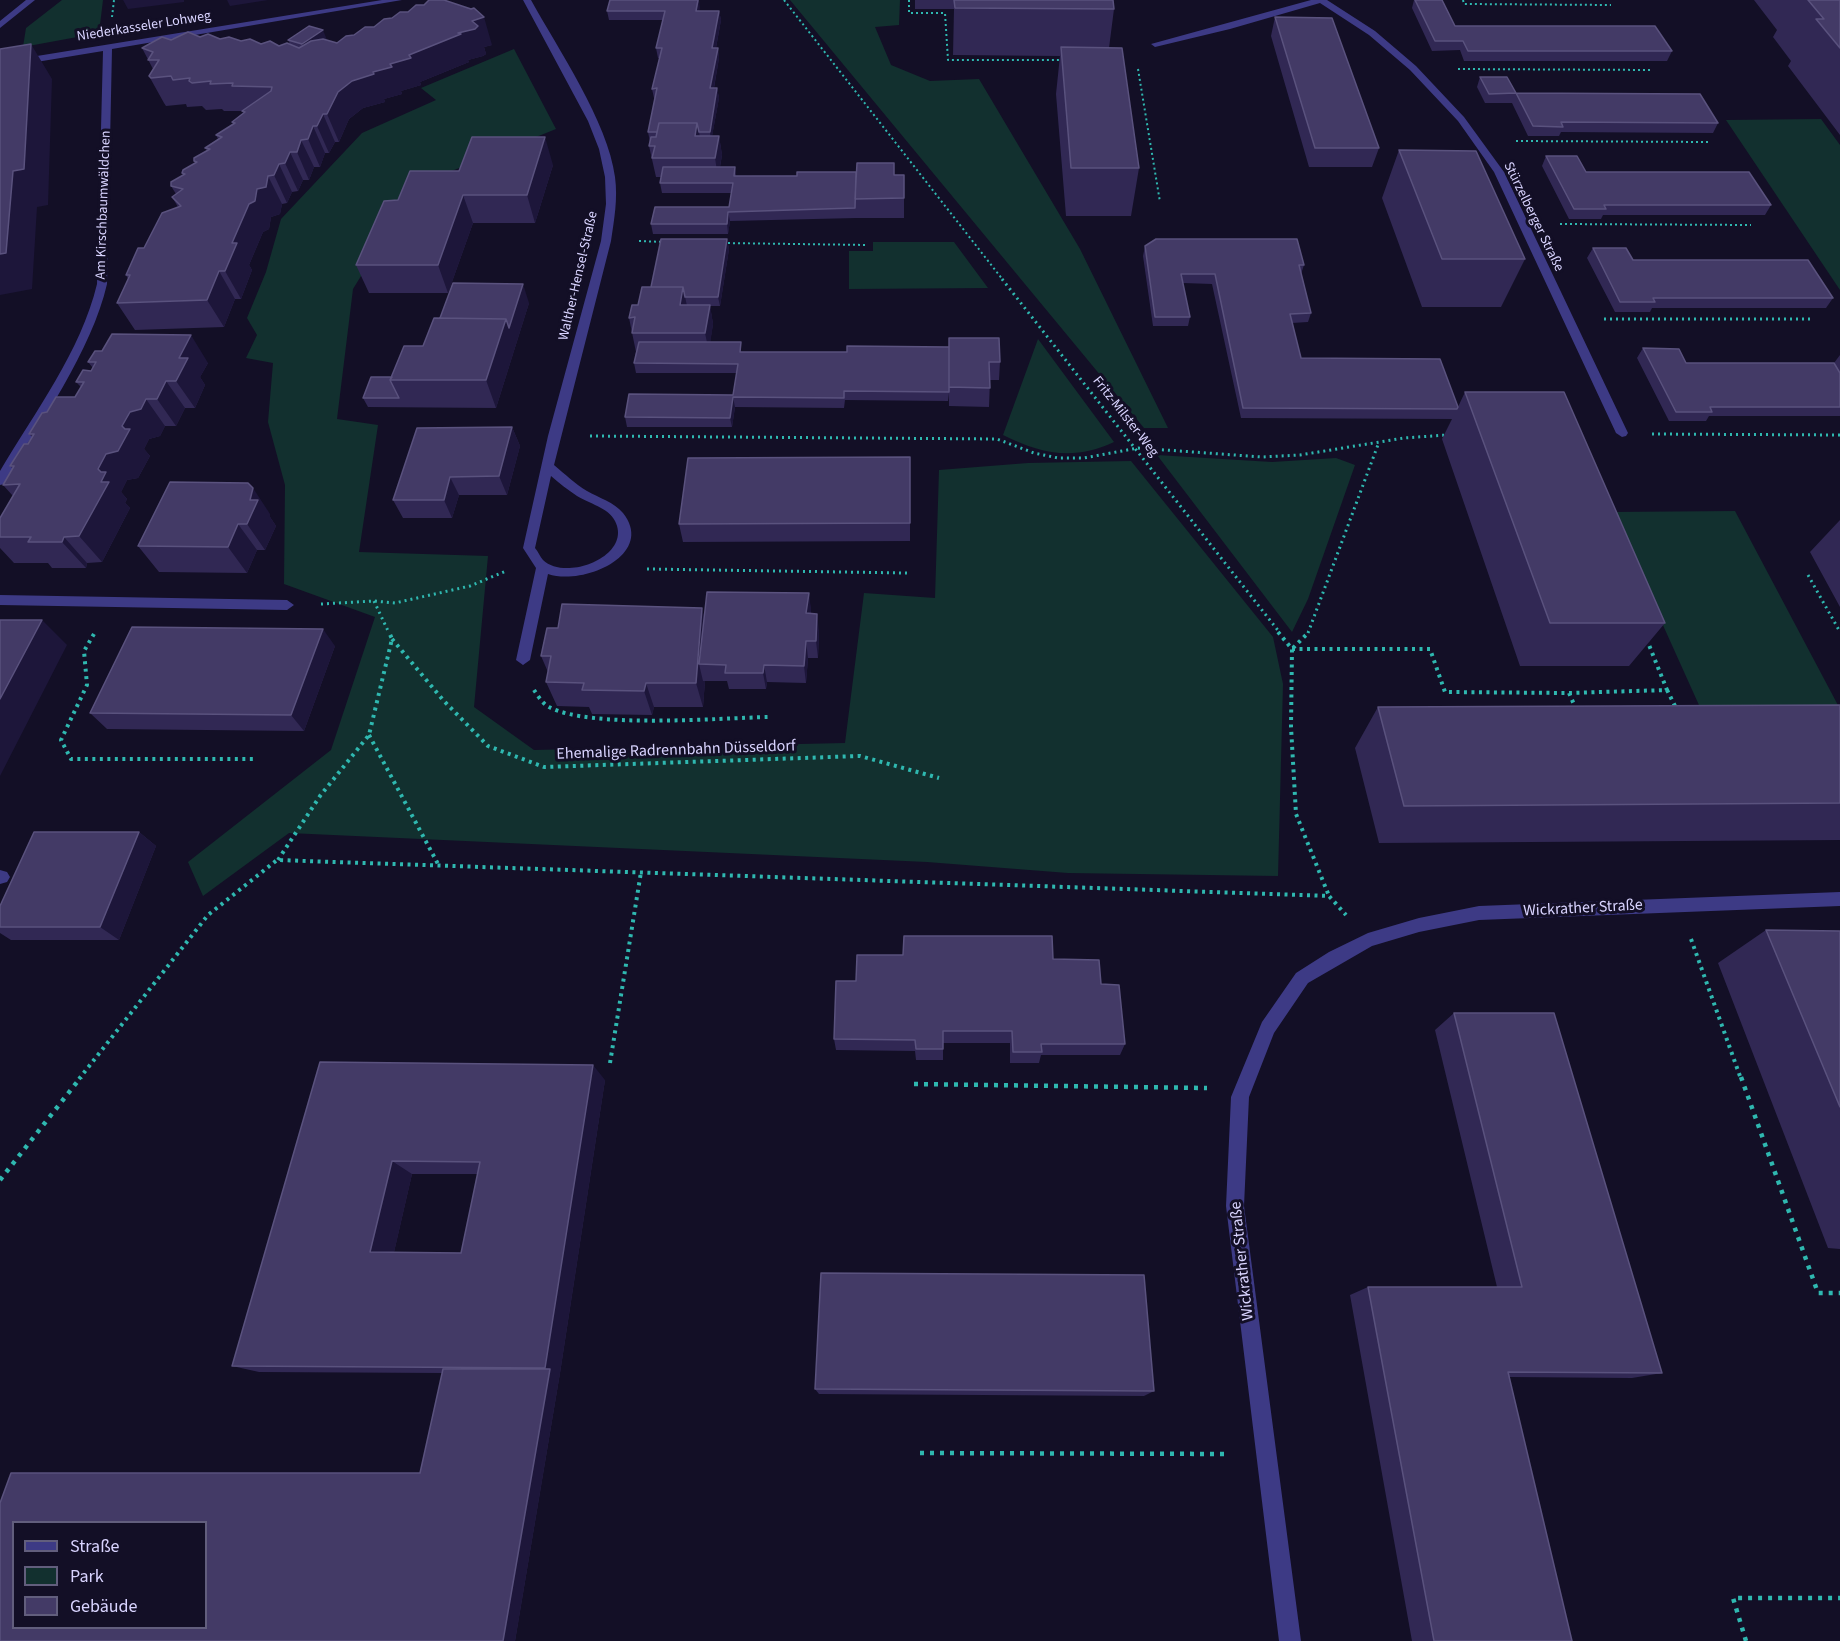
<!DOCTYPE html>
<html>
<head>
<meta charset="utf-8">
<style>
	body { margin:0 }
	#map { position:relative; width:1840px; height:1641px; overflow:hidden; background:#130f26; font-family:"Source Sans 3",sans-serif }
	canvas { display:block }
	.legend { position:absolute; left:12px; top:1521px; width:195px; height:108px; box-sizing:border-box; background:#130f26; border:2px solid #625e7d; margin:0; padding:8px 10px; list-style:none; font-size:18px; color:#d9d4ff }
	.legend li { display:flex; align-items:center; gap:12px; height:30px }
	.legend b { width:30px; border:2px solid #625e7d }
</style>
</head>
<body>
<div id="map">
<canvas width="1840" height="1641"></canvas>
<ul class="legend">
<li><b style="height:8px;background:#3d3a85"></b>Straße</li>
<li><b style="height:16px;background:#12302f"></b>Park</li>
<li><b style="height:16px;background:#433a66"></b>Gebäude</li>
</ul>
</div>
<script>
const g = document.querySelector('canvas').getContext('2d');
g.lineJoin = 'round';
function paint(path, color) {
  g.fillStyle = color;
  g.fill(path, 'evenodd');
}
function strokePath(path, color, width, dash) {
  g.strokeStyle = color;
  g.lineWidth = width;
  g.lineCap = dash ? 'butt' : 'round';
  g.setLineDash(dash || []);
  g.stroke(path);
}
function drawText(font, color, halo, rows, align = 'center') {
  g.font = font + ' "Source Sans 3",sans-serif';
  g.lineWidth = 6;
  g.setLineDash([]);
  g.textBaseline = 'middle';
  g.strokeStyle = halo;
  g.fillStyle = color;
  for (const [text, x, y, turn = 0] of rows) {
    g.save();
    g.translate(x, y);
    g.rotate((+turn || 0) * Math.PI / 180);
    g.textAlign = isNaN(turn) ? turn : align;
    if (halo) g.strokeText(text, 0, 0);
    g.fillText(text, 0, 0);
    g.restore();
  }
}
const green = new Path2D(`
	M62 0H103L99 33 23 47 26 28Z
	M790 0H900L899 25 875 27 891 65 930 81 979 79 1080 249 1168 428H1144Z
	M514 49 556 129 417 185 353 289 337 419 378 425 359 552 488 556 474 707 534 750 845 743 864 593 935 598 939 470 1028 463 1131 461 1273 637 1283 684 1278 876 1068 873 927 862 289 833 203 896 188 862 331 750 375 617 284 584 285 485 268 422 273 363 246 358 257 335 247 318 266 272 281 219 362 133 436 100 421 88Z
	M1821 119 1840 145V290L1726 120Z
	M873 242H954L988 288 849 289V251H873Z
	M1038 339 1114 442C1074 461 1041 454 1003 435Z
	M1157 455 1272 462 1336 458 1355 465 1308 599 1292 632Z
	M1735 511 1840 709 1712 734 1612 512Z`);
const pathFar3 = new Path2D(`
	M784 0 1003 280
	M909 0V13H945L948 60H1064
	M1463 0 1464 4 1611 5
	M112 17 114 0
	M1138 69 1160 202
	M1458 69 1653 70
	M1516 141 1709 142
	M1560 224 1751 225
	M639 241 665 242
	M723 243 867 245`);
const pathFar2 = new Path2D(`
	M1002 279 1280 633
	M1604 319H1812
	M1652 434 1840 435
	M590 436 997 439 1034 453 1058 458H1084L1138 448 1262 457 1300 455 1404 438 1446 435
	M647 569 907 573
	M1808 575 1840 632
	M374 601 389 633
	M321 604 374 601 395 603 470 586 506 571
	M1308 633 1379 442`);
const pathFar1 = new Path2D(`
	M1278 632 1292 649 1291 727 1296 814 1329 896
	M94 634 84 651 87 685 61 740 71 759H253
	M392 639 443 700 488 746 544 767 860 756 939 778
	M1293 648 1309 632
	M1292 649H1430L1445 692 1569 693 1667 690 1647 640
	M534 690C538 696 542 703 549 707 590 729 719 718 769 717
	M1667 690 1676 708
	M1569 693 1576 709
	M369 735 438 864
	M278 860 320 796 369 735 392 639 389 632
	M1691 939 1741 1079
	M610 1063 641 872
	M79 1079 208 915 277 860 1329 896 1346 915`);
const path = new Path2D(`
	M1741 1077 1818 1293H1840
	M914 1084 1207 1088
	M0 1180 81 1077
	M920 1453 1229 1454
	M1746 1641 1733 1598H1840`);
const minor = new Path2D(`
	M26 0H35L0 28V21Z
	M382 0H402L112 49 107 284C92 350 39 425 4 484L0 485V471C35 412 81 351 97 284L103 51 0 68V62Z
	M523 0H531C558 49 608 122 615 177 618 199 614 220 611 241L554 465C565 474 575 484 587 491 599 498 614 502 623 513 656 555 583 586 548 574L530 660 523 665 516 660 536 568 523 548 548 436 601 241 606 204 605 177 599 149 588 121ZM551 476C559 483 568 490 577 496 588 503 609 508 615 521 633 556 566 582 543 560 540 557 538 551 535 548Z
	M1311 0H1327L1375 31 1416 66 1464 117 1504 172 1628 433 1626 436 1622 437 1616 433 1494 172 1458 121 1410 70 1369 35 1320 3 1230 29 1155 47 1151 44Z
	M0 595 287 600 294 605 287 610 0 605Z
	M0 870 7 872 10 877 7 882 0 884Z
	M1840 892V906L1479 920 1419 932 1372 946 1308 983 1274 1033 1249 1097 1244 1206 1301 1641H1279L1226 1206 1231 1097 1262 1022 1296 973 1329 952 1368 933 1419 918 1479 906Z`);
const wall = new Path2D(`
	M699 0V11H719L721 20 716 48H718L719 58 714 88H717L719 98 712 136H719L722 155 720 167H735L736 176 904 175V218H856L730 221 728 234H653L651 224 729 207 731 193H662L660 183 662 177H656L649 146 650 142 648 132 655 98H654L652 89 660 58H658L656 48 663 20H609L607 11Z
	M915 0H1113L1114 9 1109 48 1139 168 1131 216H1066L1056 94 1060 56 953 55 954 9H915Z
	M1414 0H1442L1455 26 1672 51 1667 61H1464L1460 50 1432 51 1412 8Z
	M1754 0H1840V135L1788 66 1791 61 1773 37 1777 30Z
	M1275 17 1379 148 1372 167H1309L1271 36Z
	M200 37 279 46 290 44 288 40H327H326L337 43 492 45 484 47 486 54 483 56 468 60 469 62 420 82 421 85 401 91 402 94 384 99 385 102 363 108 349 119 339 142H335L329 153H325L320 167H314L309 180H303L298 191 292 192 287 203 282 204 280 214 271 217 269 229 263 232 249 265 252 270 241 299H235L224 327 135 330 117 303 128 279 126 275 144 248 178 207 172 197 176 194 171 186 183 175 182 173 195 163 194 161 207 151 205 148 218 139 216 135 233 124 232 122 243 113 242 111H224L222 109 206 110 202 106 187 107 186 104 166 106 164 103 149 76 153 69 142 48 171 40Z
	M1480 77 1516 93 1512 103H1485L1477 87Z
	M1516 93 1718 123 1713 133 1561 132 1559 136H1528L1512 103Z
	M1399 150 1525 259 1501 307H1422L1382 198Z
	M1546 156 1586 172 1771 205 1765 215H1603L1601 219H1569L1542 166Z
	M553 165 535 223H473L448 293H369L356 265 398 200 459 171Z
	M727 239 729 249 720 306H710L713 324 710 342 742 352 1000 362 999 380H990L989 407 949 406V393L948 401 845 400 844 408 735 407 732 427H627L625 417 733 395 737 373H636L634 363 636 352 629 318 651 287Z
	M1145 246 1304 265 1301 274 1311 313 1308 322 1292 323 1301 358 1458 407 1465 392 1665 623 1629 666H1520L1442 439 1452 419 1241 418 1212 284 1183 283 1190 317 1188 326H1153L1143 256Z
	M1593 248 1633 260 1833 298 1826 308H1652L1650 312H1615L1587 258Z
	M529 303 496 408 368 407 363 398 392 377 423 346 440 318Z
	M1643 348 1686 363H1834L1840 355V416H1709L1706 421H1669L1637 358Z
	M102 351 208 363 200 377 205 385 195 408H185L176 426H165L160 436 149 439 144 449 150 456 138 478 127 480 121 492 127 499 125 503 130 508 102 562 87 563 86 568H52L48 563H14L0 548V518L13 496 3 485 13 469 10 466 32 437 29 434 47 412 75 397 81 387 76 382 91 371 93 368 88 362Z
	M512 427 520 446 507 495H459L452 518H403L393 500Z
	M910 457V541L683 542 679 524Z
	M270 514V517L276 526 265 550H257L247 573 159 572 138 546Z
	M1840 520V607L1810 552Z
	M809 593 811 614 819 631 818 658H808L806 683 767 682 766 689H729L727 681H705L703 707H654L652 715 592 714 589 707 557 706 546 682 548 672 541 656 558 628 704 619Z
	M335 646 304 731 107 729 90 713Z
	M1840 705V840L1379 843 1355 748 1378 707Z
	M139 832 156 846 119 940H11L0 933V906Z
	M1766 930 1840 931V1249L1828 1248 1718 963Z
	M1053 959 1101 984 1125 1044 1120 1055H1041L1039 1063H1010V1043H943V1060H916L915 1051 836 1050 834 1039 856 981Z
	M1454 1013 1662 1373 1632 1378 1509 1377 1572 1641H1412L1350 1295 1368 1287H1497L1435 1030Z
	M320 1062 605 1080 560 1373 515 1641 420 1473 442 1373 259 1372 232 1366ZM412 1174H478L461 1253 394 1252Z
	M815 1389 1154 1391 1144 1396 819 1394Z`);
const shadedWall = new Path2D(`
	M123 0H184V2L128 9Z
	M227 0H268L230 6Z
	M699 0 700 8 697 20 696 11Z
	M719 11 721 20 714 58 712 48Z
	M484 17 492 45 484 47 486 54 483 56 468 60 469 62 420 82 421 85 401 91 402 94 384 99 385 102 363 108 349 119 339 142 327 114 338 92 352 81 458 33 472 21Z
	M323 30 327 40 306 54 302 44Z
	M31 44 52 79 48 205 37 207 32 289 0 295V254Z
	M718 48 719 58 712 98 710 88Z
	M717 88 719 98 711 142 710 132Z
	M323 114 335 142 329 153 317 126Z
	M697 123 701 142 695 136Z
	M313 126 325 153 320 167 308 139Z
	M719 136 722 155 718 177 715 158Z
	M545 137 553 165 535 223 527 195Z
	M301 140 314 167 309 180 297 152Z
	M290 152 303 180 298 191 285 163Z
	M279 164 292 192 287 203 274 175Z
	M268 176 282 204 280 214 271 217 269 229 263 232 249 265 252 270 241 299 225 271 232 243 249 204 257 189Z
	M463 195 473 223 448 293 438 265Z
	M728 212 730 221 728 234 727 224Z
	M727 239 729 249 720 306 718 297Z
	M219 271 235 299 224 327 207 300Z
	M523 284 529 303 496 408 486 380 506 319Z
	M683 287 687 306 680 305Z
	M710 305 713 324 709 352 705 333Z
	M191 335 208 363 200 377 205 385 195 408 176 381 179 358Z
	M166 381 185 408 176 426 157 399Z
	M733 397 735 407 732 427 730 418Z
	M146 399 165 426 160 436 149 439 144 449 150 456 138 478 127 480 121 492 127 499 125 503 130 508 102 562 79 536 101 482 98 469 130 412Z
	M512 427 520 446 507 495 499 476Z
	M450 477 459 495 452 518 444 500Z
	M253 488 270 514V517L276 526 265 550 247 524 250 500Z
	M238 524 257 550 247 573 228 547Z
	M64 537 87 563 86 568 62 542Z
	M809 593 811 610 808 631 806 613Z
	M702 608 708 633 699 664 703 681H705L703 707 696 683Z
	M817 614 819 631 818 658 816 641Z
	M42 620 67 645 0 776V699Z
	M323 629 335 646 304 731 291 715Z
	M806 641 808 658 806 683 804 666Z
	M764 665 767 682 766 689 763 673Z
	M646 683 654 707 652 715 644 691Z
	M139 832 156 846 119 940 100 927Z
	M593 1065 605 1080 560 1373 515 1641H503L550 1369 545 1368Z
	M392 1161 412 1174 392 1261 370 1252Z`);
const building = new Path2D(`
	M429 0H444L471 9 474 8 484 17 472 21 478 26 475 29 458 33 461 34 409 55 411 58 390 64 392 67 373 72 374 74 352 81 338 92 327 114H323L317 126H313L308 139 301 140 297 152H290L285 163 279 164 274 175 268 176 266 187 257 189 255 201 249 204 232 243H237L225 271H219L207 300 117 303 130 275H126L138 248H144L162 213 181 206 172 197 183 189 171 186V182L185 174 182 173 183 170 197 162 194 161V158L210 149 205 148 222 137 216 135 235 123 232 122 245 112 242 111 271 91 272 87 232 86 233 83 210 84 211 81 192 83 189 81 190 78 173 80 171 76 151 78 149 76 159 60H148L153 52 142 48 162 37 171 40 188 32 200 37 208 34 220 39 229 37 241 41 250 39 261 44 270 41 279 46 287 43 299 48 311 41 323 39 337 43 346 36 354 35 365 27H374L384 19 392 18 400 12H408L416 5H424Z
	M610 0H698L696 11H719L712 48H718L710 88H717L710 132H699L697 123H659L657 132H648L657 88 652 89 662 48H656L665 11H607Z
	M954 0H1113L1114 9 955 8Z
	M1415 0H1442L1455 26H1655L1672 51H1468L1463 41H1435Z
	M1808 0H1840V48L1816 19H1824Z
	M1275 17 1332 18 1379 148H1315Z
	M309 26 323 30 302 44 288 40Z
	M31 44 24 169 13 171 6 253 0 254V49Z
	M1061 47 1122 48 1139 168H1071Z
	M1480 77H1507L1516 93 1489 94Z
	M1516 93 1700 94 1718 123 1561 122 1563 127 1533 126Z
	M659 123H697L695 136H719L715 158H652L655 146H649L651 137H656Z
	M472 137H545L527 195H463L438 265H356L384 201 398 200 410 171H459Z
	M1399 150 1476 151 1525 259H1442Z
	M1546 156H1577L1586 172H1749L1771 205H1604L1606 209H1574Z
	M857 163H894V175H904V198L855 199Z
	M663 167H735L734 176H797V172H856L855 208 728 212 727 224H651L655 207H729L733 183H660Z
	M661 239H727L718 297H685L683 287H651Z
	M1156 239H1297L1304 265H1299L1311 313 1290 314 1301 358 1440 359 1458 407 1457 409 1243 408 1215 274H1181L1190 317H1155L1145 246Z
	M1593 248H1626L1633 260H1808L1833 298H1653L1655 302H1620Z
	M453 283 523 284 509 328 506 319 440 318Z
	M642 287H683L680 305H710L705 333H632L635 317 629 318 632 305H638Z
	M434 318 506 319 486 380H390L404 346H423Z
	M112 334 191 335 179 358H188L176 381H166L157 399H146L141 409 130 412 122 426 125 429H130L118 451 106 454 98 469 101 472H106L101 482H109L79 536 64 537 62 542H28L31 537H0V518L20 484 3 485 14 466H10L24 444H28L34 434H29L42 413 47 412 56 397H75L84 382H76L83 370 91 371 96 362H88L95 351H102Z
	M949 338H999L1000 362H989L990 388 949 387Z
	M639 342H741L740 352H847V346L949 347V392L844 391V398L733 397 730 418 625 417 629 394 733 395 738 364 634 363Z
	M1643 348 1679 349 1686 363H1834L1840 373V407H1710L1712 412H1676Z
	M371 377H392L390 380 399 398H363Z
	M1465 392H1564L1665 623H1550Z
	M512 427 499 476 450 477 444 500H393L417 428Z
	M910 457V523L679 524 688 458Z
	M170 482 248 483 253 488 250 500H258L247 524H238L228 547 138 546Z
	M707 592 809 593 806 613 817 614 816 641H806L804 666 764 665 763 673H725L726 665 699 664Z
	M562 604 702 608 696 683H646L644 691 582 690 584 683 546 682 551 656H541L547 628H558Z
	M0 620H42L0 699Z
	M132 627 323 629 291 715 90 713Z
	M1840 705V803L1404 806 1378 707Z
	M34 832H139L100 927H0V906Z
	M1766 930 1840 931V1107Z
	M904 936H1052L1053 959 1099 960 1101 984 1119 985 1125 1044H1041L1042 1052H1013L1012 1031H943V1049H916L915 1040 834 1039 836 981H856L857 955H903Z
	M1454 1013H1554L1662 1373 1508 1372 1572 1641H1434L1368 1287H1522Z
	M320 1062 593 1065 545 1368 232 1366ZM392 1161 480 1162 461 1253 370 1252Z
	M821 1273 1144 1275 1154 1391 815 1389Z
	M443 1369H550L503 1641H0V1503L11 1473H420ZM14 1522H206V1628H14Z`);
const farStreetnames = [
	["Niederkasseler Lohweg",144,27,-9],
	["Am Kirschbaumwäldchen",104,205,-88],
	["Stürzelberger Straße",1533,217,64],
	["Walther-Hensel-Straße",579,276,-77],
	["Fritz-Milster-Weg",1125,417,52]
];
const streetNames = [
	["Ehemalige Radrennbahn Düsseldorf",676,751,-2],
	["Wickrather Straße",1583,909,-3],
	["Wickrather Straße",1243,1261,-96]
];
paint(green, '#12302f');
strokePath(pathFar3, '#2fb8b0', 2, [2, 3]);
strokePath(pathFar2, '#2fb8b0', 3, [2, 4]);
strokePath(pathFar1, '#2fb8b0', 4, [3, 4.5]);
strokePath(path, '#2fb8b0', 4.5, [4, 6]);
paint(minor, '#3d3a85');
paint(wall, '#312854');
paint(shadedWall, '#1d163a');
paint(building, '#433a66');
strokePath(building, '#5a527e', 1.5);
drawText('14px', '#d9d4ff', '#130f26', farStreetnames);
drawText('16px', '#d9d4ff', '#130f26', streetNames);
</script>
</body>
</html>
